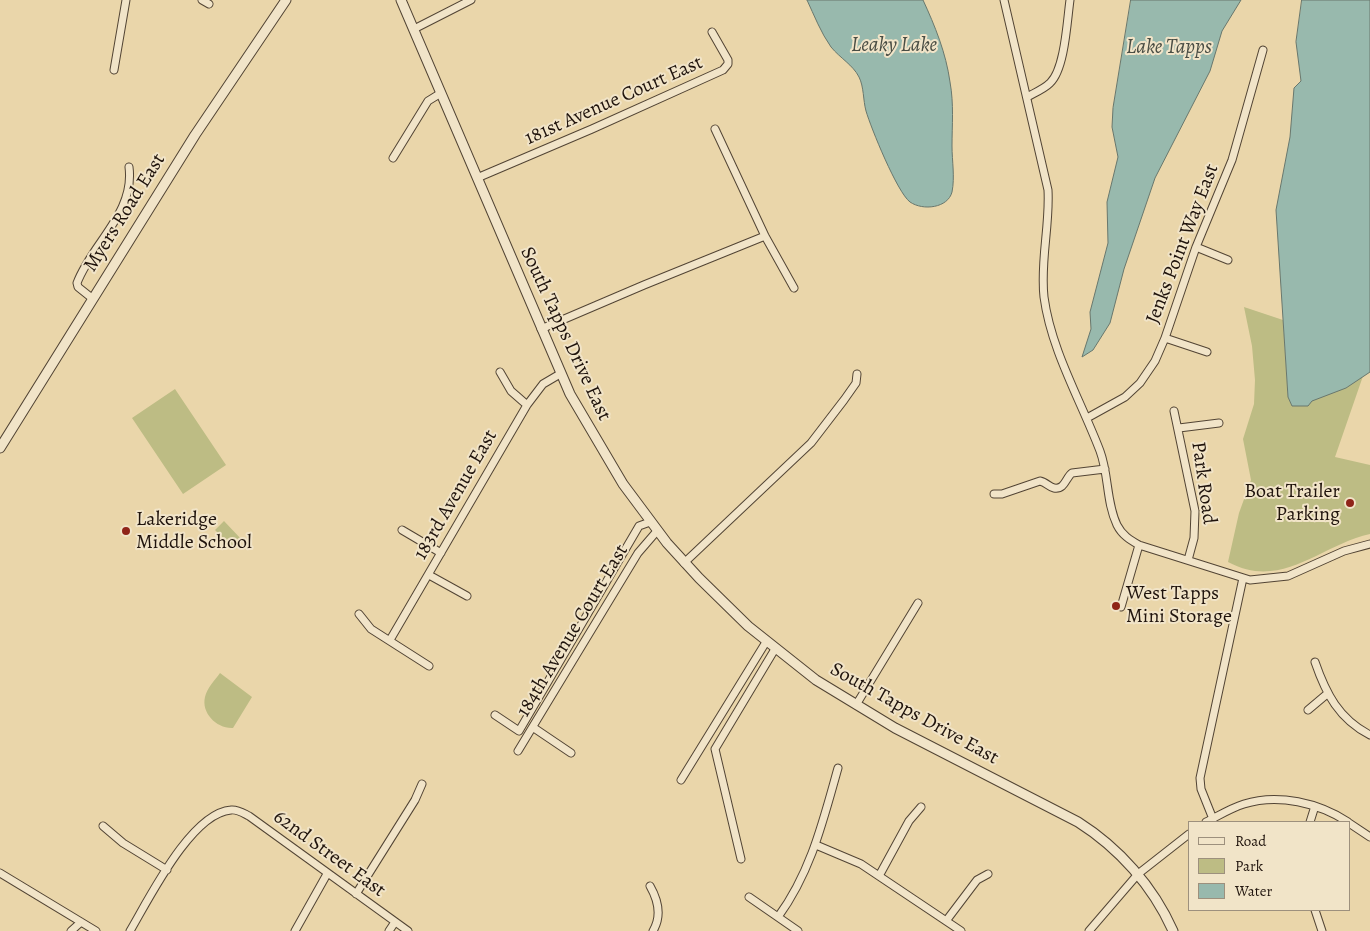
<!DOCTYPE html>
<html>
<head>
<meta charset="utf-8">
<style>
	body { margin:0 }
	#map { position:relative; width:1370px; height:931px; overflow:hidden; background:#ead6aa; font-family:Alegreya,serif }
	canvas { display:block }
	.legend { position:absolute; left:1188px; top:821px; width:162px; height:90px; box-sizing:border-box; background:#f1e4c8; border:1px solid #9d907d; margin:0; padding:6px 9px; list-style:none; font-size:15px; color:#1f130c }
	.legend li { display:flex; align-items:center; gap:10px; height:25px }
	.legend b { width:25px; border:1px solid #9d907d }
</style>
</head>
<body>
<div id="map">
<canvas width="1370" height="931"></canvas>
<ul class="legend">
<li><b style="height:6px;background:#f1e4c8"></b>Road</li>
<li><b style="height:14px;background:#bdbc84"></b>Park</li>
<li><b style="height:14px;background:#98b9ad"></b>Water</li>
</ul>
</div>
<script>
const g = document.querySelector('canvas').getContext('2d');
g.lineJoin = 'round';
function paint(path, color) {
  g.fillStyle = color;
  g.fill(path, 'evenodd');
}
function strokePath(path, color, width, dash) {
  g.strokeStyle = color;
  g.lineWidth = width;
  g.lineCap = dash ? 'butt' : 'round';
  g.setLineDash(dash || []);
  g.stroke(path);
}
function drawText(font, color, halo, rows, align = 'center') {
  g.font = font + ' Alegreya,serif';
  g.lineWidth = 4;
  g.setLineDash([]);
  g.textBaseline = 'middle';
  g.strokeStyle = halo;
  g.fillStyle = color;
  for (const [text, x, y, turn = 0] of rows) {
    g.save();
    g.translate(x, y);
    g.rotate((+turn || 0) * Math.PI / 180);
    g.textAlign = isNaN(turn) ? turn : align;
    if (halo) g.strokeText(text, 0, 0);
    g.fillText(text, 0, 0);
    g.restore();
  }
}
const green = new Path2D(`
	M1244 307 1283 320 1288 397 1292 406 1346 388 1363 376 1335 457 1370 465V534C1320 545 1282 591 1228 562L1239 513 1251 480 1243 439 1254 404 1255 380 1252 346Z
	M175 389 226 465 183 494 132 418Z
	M224 521 242 540 234 549 215 530Z
	M220 673 252 697 233 728C217 729 201 713 205 697 207 688 215 680 220 673Z`);
const water = new Path2D(`
	M807 0H923C935 26 946 53 950 82 954 104 952 125 952 146 952 161 955 177 952 192 948 208 923 211 910 202 897 192 871 128 866 111 863 100 864 87 859 77 853 65 840 58 831 47 821 33 814 15 807 0Z
	M1131 0H1241L1222 31 1210 71 1155 178 1124 269 1110 323 1093 350 1082 357 1091 329 1090 312 1108 243 1107 202 1118 157 1112 127 1113 108Z
	M1302 0H1370V372L1346 388 1312 401 1308 406H1292L1288 397 1276 210 1290 137 1294 88 1301 81 1296 42Z`);
const minor = new Path2D(`
	M202 0 209 4
	M1004 0 1048 190C1050 226 1040 261 1044 297 1051 350 1081 401 1100 451 1109 475 1106 502 1117 525 1122 535 1130 540 1139 545L1250 580 1288 576 1344 551 1370 544
	M414 29 471 0
	M114 70 126 0
	M1027 97C1034 93 1044 89 1050 83 1065 69 1067 21 1070 0
	M715 129 765 236 794 288
	M393 158 428 101 441 93
	M477 178 592 129 723 70 728 64V60L712 32
	M1196 247 1228 260
	M93 299 78 287 77 283C92 243 135 213 129 167
	M541 329 644 285 765 236
	M1165 338 1207 352
	M500 372 511 391 527 405
	M1174 411 1195 511 1194 538 1188 560
	M1087 418 1125 397 1140 383 1155 361 1165 338 1196 247 1232 160 1263 50
	M1179 428 1219 423
	M994 494H1002L1040 481C1046 482 1049 487 1054 488 1065 490 1066 477 1072 473L1105 469
	M402 530 441 553
	M684 563 811 443 844 400 856 383 857 374
	M429 575 467 596
	M1121 607 1139 545
	M359 614 371 629 429 666
	M390 640 527 405 543 384 560 374
	M1315 662C1326 694 1339 719 1370 735
	M856 705 918 603
	M1308 710 1327 694
	M495 715 519 731 639 526 650 522
	M534 728 571 753
	M518 751 638 553 657 531
	M681 780 766 642
	M1213 819 1201 789 1200 778 1243 578
	M1206 822C1218 816 1231 808 1244 804 1278 793 1319 803 1348 822
	M1310 822 1315 806
	M1349 823 1370 837
	M103 826 123 843 167 870
	M816 845 861 864 961 931
	M741 859 715 749 775 649
	M0 873 96 931
	M879 876 909 821 921 807
	M650 886C658 900 662 916 653 931
	M356 894 415 800 422 784
	M749 897 798 931
	M1315 910 1322 931
	M778 917C811 872 823 821 838 768
	M946 921 977 880 988 874
	M71 931 81 922
	M130 931C149 899 191 813 231 810 237 809 243 813 249 816L408 931
	M295 931 327 874
	M389 931 395 922
	M1089 931 1138 874 1189 834`);
const tertiary = new Path2D(`
	M401 0 570 394 623 484 667 543 699 578 748 626 816 680 895 728 1078 822C1119 848 1153 886 1173 931
	M0 448 195 135 286 0`);
const markers = [
	[1350,503,5,"#8f2418"],
	[126,531,5,"#8f2418"],
	[1116,606,5,"#8f2418"]
];
const streetNames = [
	["181st Avenue Court East",614,101,-24],
	["Myers Road East",125,213,-58],
	["Jenks Point Way East",1183,244,-69],
	["South Tapps Drive East",565,334,65],
	["Park Road",1203,483,82],
	["183rd Avenue East",456,495,-60],
	["184th Avenue Court East",573,631,-59],
	["South Tapps Drive East",914,714,29],
	["62nd Street East",329,854,36]
];
const poiNames = [
	["Boat Trailer",1340,492,"right"],
	["Parking",1340,515,"right"],
	["Lakeridge",136,520],
	["Middle School",136,543],
	["West Tapps",1126,594],
	["Mini Storage",1126,617]
];
const waterNames = [
	["Leaky Lake",894,46],
	["Lake Tapps",1169,48]
];
paint(green, '#bdbc84');
paint(water, '#98b9ad');
strokePath(water, '#68776d', 1);
strokePath(minor, '#524434', 9);
strokePath(tertiary, '#524434', 11);
strokePath(minor, '#f1e4c8', 7);
strokePath(tertiary, '#f1e4c8', 9);
for (const [x, y, r, color] of markers) {
  const dot = new Path2D();
  dot.arc(x, y, r, 0, 2 * Math.PI);
  g.fillStyle = color;
  g.fill(dot);
  strokePath(dot, '#f1e4c8', 2);
}
drawText('20px', '#1f130c', '#f1e4c8', streetNames);
drawText('20px', '#1f130c', '#f1e4c8', poiNames, 'left');
drawText('italic 21px', '#494d44', '#f1e4c8', waterNames);
</script>
</body>
</html>
